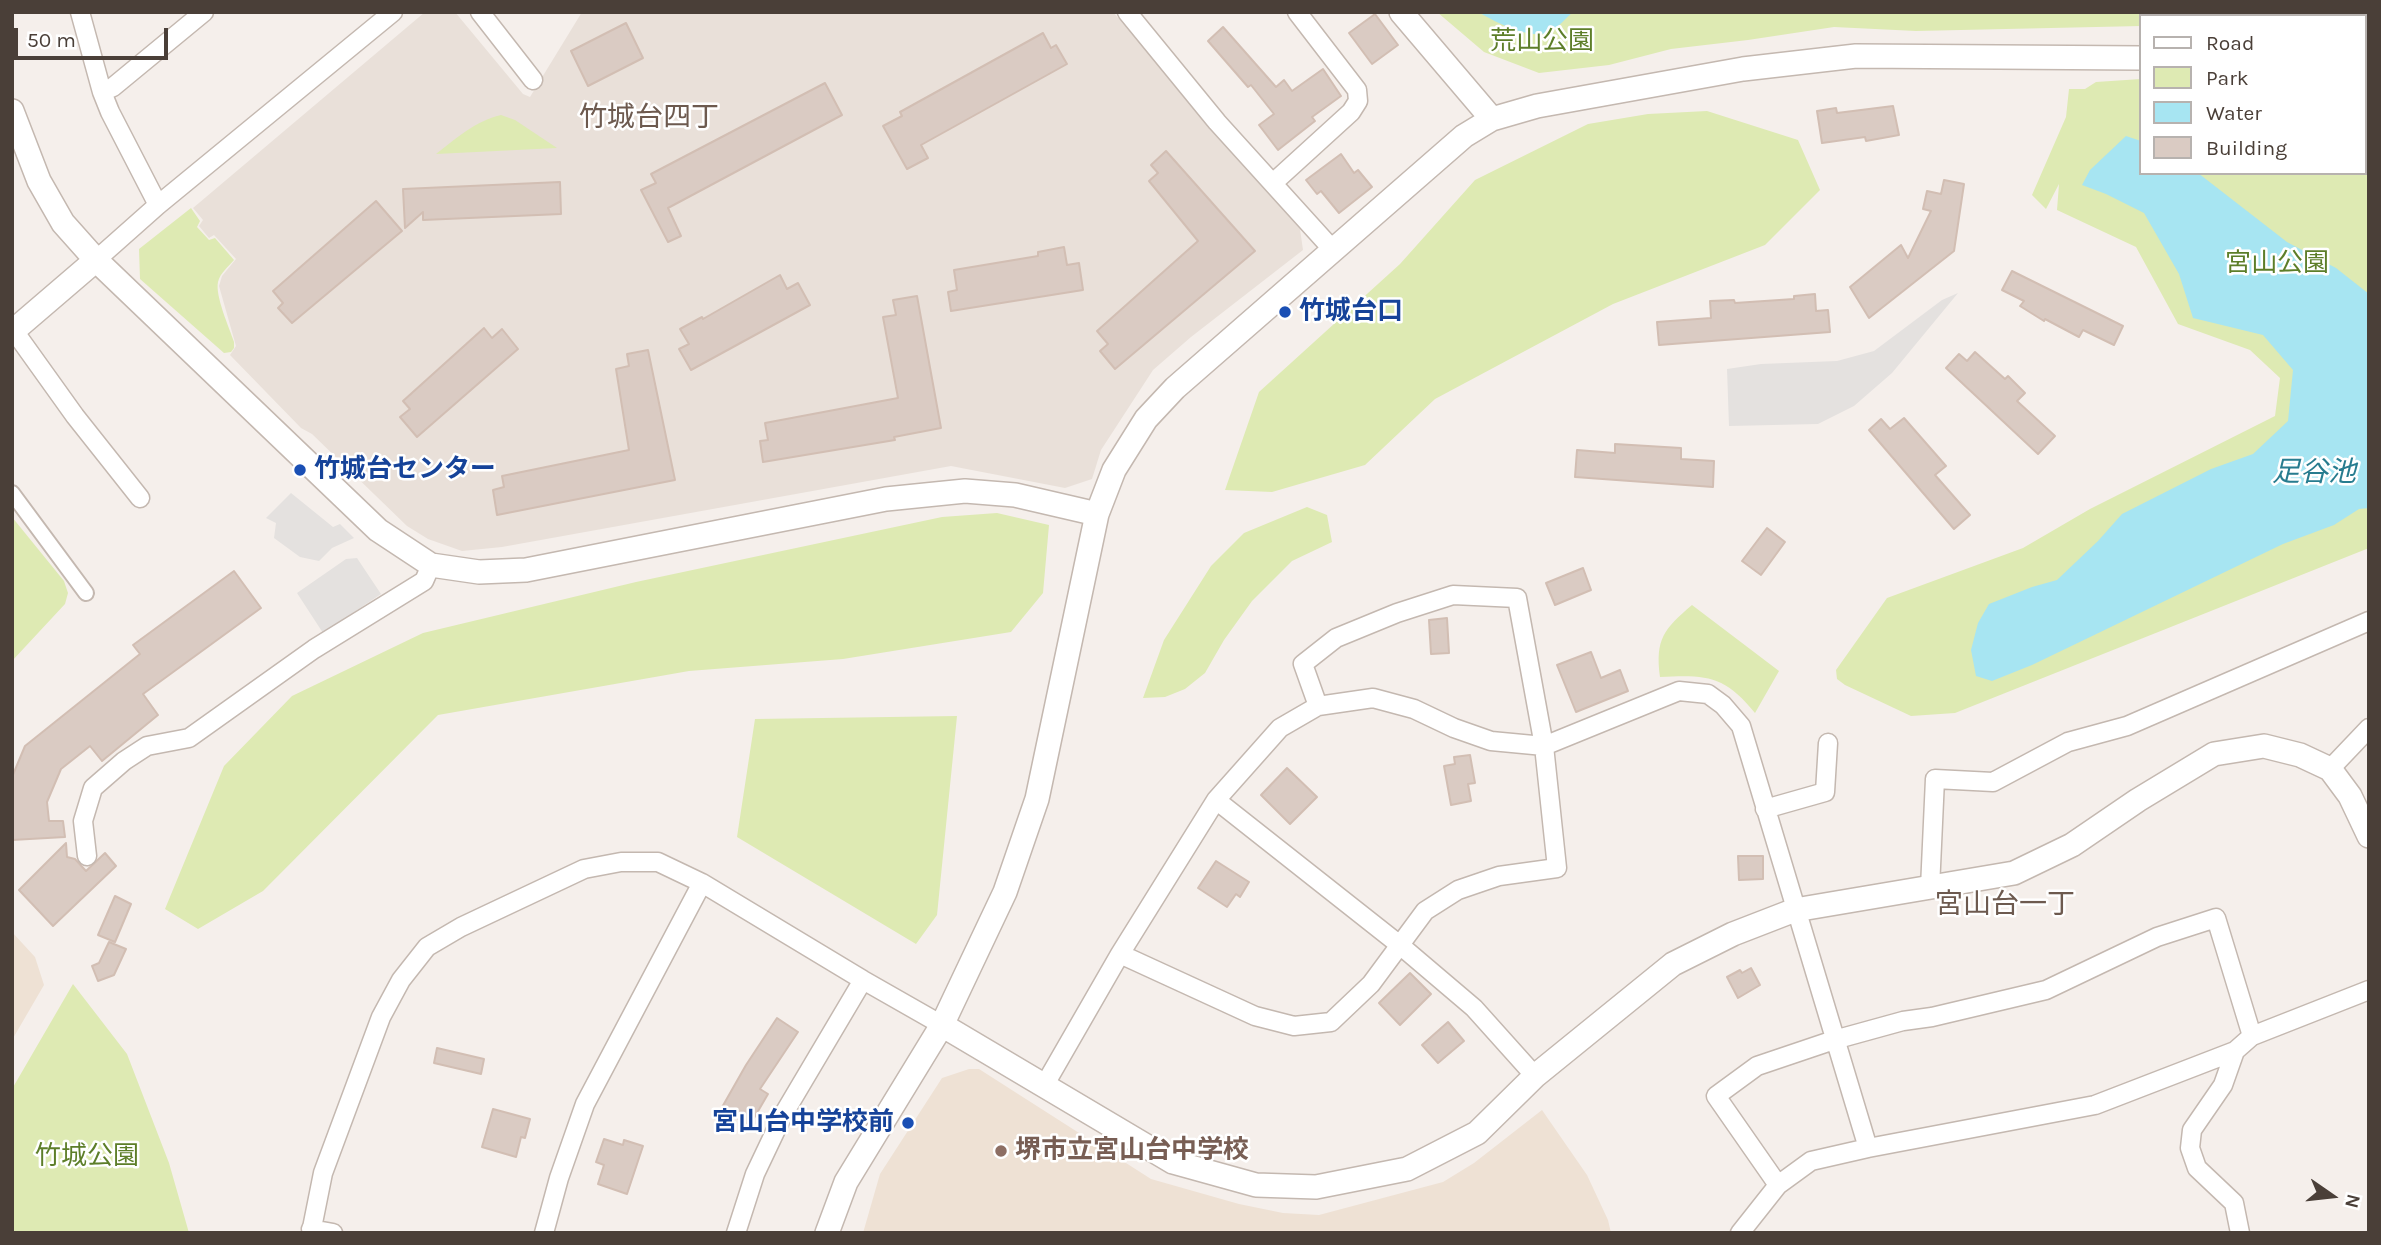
<!DOCTYPE html>
<html>
<head>
<meta charset="utf-8">
<style>
	body { margin:0 }
	#map { position:relative; width:2381px; height:1245px; overflow:hidden; background:#f5efeb; font-family:Karla,sans-serif }
	canvas { display:block }
	.frame { position:absolute; inset:0; border:14px solid #4a3f38; pointer-events:none }
	.legend { position:absolute; left:2139px; top:14px; width:228px; height:161px; box-sizing:border-box; background:#fff; border:2px solid #b7b2af; margin:0; padding:9px 12px; list-style:none; font-size:21px; color:#4a3f38 }
	.legend li { display:flex; align-items:center; gap:14px; height:35px }
	.legend b { width:35px; border:2px solid #b7b2af }
	.north { position:absolute; left:2297px; top:1161px; width:70px; height:70px; -webkit-text-stroke:5px #fff; paint-order:stroke; rotate:104deg; font-size:19px; font-weight:700; line-height:28px; text-align:center; color:#4a3f38 }
	.north::after { content:''; display:block; margin:auto; width:24px; height:32px; background:#4a3f38; clip-path:polygon(50% 0,100% 100%,50% 72%,0 100%) }
	.scale { position:absolute; left:14px; top:28px; width:154px; height:32px; box-sizing:border-box; border:4px solid #4a3f38; border-top:0; padding-left:9px; font-size:21px; line-height:24px; white-space:nowrap; color:#4a3f38; -webkit-text-stroke:5px #fff; paint-order:stroke }
</style>
</head>
<body>
<div id="map">
<canvas width="2381" height="1245"></canvas>
<div class="frame"></div>
<ul class="legend">
<li><b style="height:9px;background:#fff"></b>Road</li>
<li><b style="height:19px;background:#deeab3"></b>Park</li>
<li><b style="height:19px;background:#a7e5f2"></b>Water</li>
<li><b style="height:19px;background:#dacbc3"></b>Building</li>
</ul>
<div class="north">N</div>
<div class="scale">50 m</div>
</div>
<script>
const g = document.querySelector('canvas').getContext('2d');
g.lineJoin = 'round';
function paint(path, color) {
  g.fillStyle = color;
  g.fill(path, 'evenodd');
}
function strokePath(path, color, width, dash) {
  g.strokeStyle = color;
  g.lineWidth = width;
  g.lineCap = dash ? 'butt' : 'round';
  g.setLineDash(dash || []);
  g.stroke(path);
}
function drawText(font, color, halo, rows, align = 'center') {
  g.font = font + ' Karla,"Noto Sans JP",sans-serif';
  g.lineWidth = 5;
  g.setLineDash([]);
  g.textBaseline = 'middle';
  g.strokeStyle = halo;
  g.fillStyle = color;
  for (const [text, x, y, turn = 0] of rows) {
    g.save();
    g.translate(x, y);
    g.rotate((+turn || 0) * Math.PI / 180);
    g.textAlign = isNaN(turn) ? turn : align;
    if (halo) g.strokeText(text, 0, 0);
    g.fillText(text, 0, 0);
    g.restore();
  }
}
const residential = new Path2D(`
	M425 12H455L523 94 530 97 582 12H1113L1300 229 1303 250 1191 337 1153 370 1101 450 1092 479 1065 488 951 466 502 547 462 551 428 539 407 526 312 434 301 428 230 355 236 346 219 286 222 276 236 259 214 235 209 238 199 226 203 220 193 208Z`);
const education = new Path2D(`
	M12 932 35 957 44 985 12 1040Z
	M969 1069H979L1151 1179 1239 1204 1283 1213 1319 1215 1443 1182 1474 1163 1542 1110 1587 1175 1608 1220 1611 1233H863L880 1174 942 1078Z`);
const green = new Path2D(`
	M1437 12H2369V24L2365 23V16H2141V26L1916 31 1834 27 1748 40 1671 49 1609 65 1539 73 1484 52Z
	M2141 79V173H2365V111L2369 112V548L1955 713 1911 716 1845 685 1837 679 1836 670 1887 598 2023 548 2090 509 2275 416 2280 378 2250 350 2178 324 2136 247 2057 210 2059 184 2046 209 2032 195 2066 117 2069 89H2085L2096 82Z
	M1707 111 1798 140 1820 190 1765 245 1613 304 1435 399 1365 465 1272 492 1225 490 1259 392 1400 264 1475 180 1588 124 1648 114Z
	M501 115 515 120 557 148 436 154C457 138 475 121 501 115Z
	M191 208 200 221 197 227 209 240 215 238 234 260C229 266 220 273 218 282 215 296 229 327 234 342V348L231 352 224 353 140 279 139 249Z
	M1307 507 1327 515 1332 542 1292 561 1252 601 1224 640 1205 673 1185 689 1165 697 1143 698 1164 640 1211 566 1244 533Z
	M997 513 1049 525 1043 593 1011 632 843 659 689 671 438 715 263 891 198 929 165 909 224 766 292 696 423 633 636 582 942 517Z
	M12 517 64 581 68 593 65 604 12 661Z
	M1692 605 1779 671 1755 713C1724 675 1707 675 1660 677 1655 639 1664 629 1692 605Z
	M957 716 937 915 916 944 737 837 755 719Z
	M73 984 127 1054 169 1163 189 1233H12V1089Z`);
const parking = new Path2D(`
	M1958 293 1892 373 1854 406 1818 424 1729 426 1727 369 1761 364 1837 361 1874 351 1942 300Z
	M291 493 333 527 340 524 354 538 332 548 319 561 300 557 274 538 276 523 266 518Z
	M357 558 381 594 323 633 297 593 346 559Z`);
const water = new Path2D(`
	M1478 12H1573C1566 18 1559 26 1552 31 1531 42 1496 22 1478 12Z
	M2126 136 2141 141V173H2198L2287 242 2336 268 2369 294V508L2359 509 2334 525 2283 544 2032 665 1992 681 1976 676 1971 650 1978 623 1989 604 2032 587 2057 580 2098 541 2122 514 2211 469 2253 454 2288 421 2293 370 2263 335 2193 318 2179 274 2144 213 2106 194 2082 185 2090 170Z`);
const building = new Path2D(`
	M1375 14 1398 45 1372 64 1349 33Z
	M626 23 643 58 588 86 571 51Z
	M1223 27 1276 87 1284 80 1292 91 1323 69 1341 96 1312 117 1315 121 1278 150 1259 125 1274 114 1251 85 1248 87 1208 41Z
	M1043 33 1051 48 1056 45 1067 64 921 145 928 158 907 169 883 126 902 116 900 112Z
	M825 83 842 115 668 208 681 236 668 242 641 190 656 183 651 174Z
	M1893 106 1899 135 1866 141 1865 137 1822 143 1817 111 1836 108 1837 113Z
	M1166 151 1255 251 1115 369 1100 351 1108 344 1097 331 1198 241 1149 181 1158 173 1151 165Z
	M1341 154 1354 173 1358 170 1372 187 1339 213 1321 191 1317 194 1306 180Z
	M1944 180 1964 184 1954 251 1869 318 1850 287 1901 245 1908 258 1931 211 1923 209 1927 191 1941 194Z
	M560 182 561 214 423 220V212L405 228 403 189Z
	M376 201 402 231 292 323 278 308 283 303 273 291Z
	M1064 247 1067 265 1079 263 1083 290 951 311 948 292 957 290 954 270 1038 256V252Z
	M2012 271 2123 326 2114 345 2083 330 2079 337 2045 319 2044 321 2020 306 2024 301 2002 290Z
	M780 275 787 289 798 283 810 305 691 370 679 349 689 344 680 329 702 317 703 319Z
	M1815 294 1816 311 1828 310 1830 332 1659 345 1657 322 1711 318 1710 301 1734 300 1735 303 1794 299V296Z
	M917 296 941 428 894 437 895 440 763 462 760 441 768 440 765 423 898 398 883 317 896 315 893 300Z
	M484 328 492 338 502 329 518 349 417 437 400 417 410 409 403 401Z
	M648 350 675 480 497 515 493 490 504 487 502 476 629 450 616 369 629 366 627 354Z
	M1975 352 2005 379 2008 376 2025 393 2017 401 2055 436 2038 454 1946 368 1959 354 1967 361Z
	M1904 418 1946 466 1935 475 1970 515 1954 529 1869 430 1881 419 1890 429Z
	M1615 444 1681 448V459L1714 461 1713 487 1575 477 1577 450 1615 453Z
	M1767 528 1785 542 1761 575 1742 561Z
	M1583 568 1591 590 1555 605 1546 583Z
	M234 571 261 608 143 694 158 715 102 761 90 746 61 769 47 802 49 821H63L65 837 12 840V777L25 746 140 654 133 645Z
	M1447 618 1449 653 1431 654 1429 620Z
	M1591 652 1601 678 1620 670 1628 691 1576 712 1557 665Z
	M1470 755 1475 783 1468 784 1471 801 1451 805 1444 766 1455 764 1454 757Z
	M1287 768 1317 797 1290 824 1261 795Z
	M66 843 67 857 75 859 86 871 105 853 116 866 53 926 19 890Z
	M1738 856H1763V879L1739 880Z
	M1216 861 1249 882 1240 897 1236 894 1227 907 1198 888Z
	M115 896 131 904 115 942 98 935Z
	M109 942 126 949 114 975 98 981 92 966 99 963Z
	M1751 968 1760 985 1738 998 1727 977 1740 970 1742 973Z
	M1410 973 1431 994 1400 1025 1379 1003Z
	M777 1018 798 1032 760 1089 768 1094 750 1125 721 1109 746 1065Z
	M1448 1022 1464 1041 1438 1063 1422 1045Z
	M437 1048 484 1059 481 1074 434 1063Z
	M493 1109 530 1119 525 1138 521 1137 516 1157 482 1147Z
	M604 1139 623 1145 624 1140 643 1146 627 1194 598 1184 604 1165 596 1162Z`);
const pedestrian = new Path2D(`
	M12 493 86 593`);
const minor = new Path2D(`
	M80 12 102 92
	M480 12 533 80
	M1127 12 1217 122 1333 250
	M1273 183 1351 112 1358 101 1357 90 1297 12
	M158 205 110 112 102 92 113 87 204 12
	M96 260 158 205 393 12
	M12 328 75 416 140 498
	M2330 769 2369 728
	M1216 800 1401 946 1474 1008 1535 1076
	M1765 809 1825 792 1828 743
	M87 856 83 821 93 788 124 761 147 746 189 738 314 649 424 581 431 565
	M1930 888 1935 779 1993 782 2068 742 2127 726 2369 621
	M1120 954 1255 1016 1294 1026 1331 1022 1371 984 1425 911 1458 890 1499 876 1557 868 1544 746 1517 598 1453 595 1397 613 1336 638 1303 664 1318 706
	M2235 1051 2223 1085 2192 1130 2190 1148 2197 1168 2234 1203 2240 1233
	M1044 1086 1120 954 1216 800 1280 728 1318 706 1373 698 1414 709 1454 728 1491 741 1544 746 1679 691 1708 694 1723 705 1741 726 1868 1148
	M1778 1185 1716 1096 1757 1066 1834 1040 1903 1021 1932 1017 2046 990 2157 937 2216 918 2252 1036
	M311 1229 333 1233
	M311 1233 323 1173 381 1017 401 980 427 947 461 927 584 869 621 862H658L702 883 863 980 942 1025
	M544 1233 559 1178 585 1104 702 883
	M736 1233 755 1174 783 1115 863 980
	M1740 1233 1778 1185 1811 1161 1868 1148 2095 1105 2235 1051 2252 1036 2369 990`);
const tertiary = new Path2D(`
	M1401 12 1492 119
	M2365 56H2369
	M12 111 39 181 63 223 96 260 378 530 431 565 479 572 526 570 886 499 965 491 1015 495 1097 514
	M12 332 96 260
	M942 1025 1173 1162 1256 1185 1316 1187 1407 1169 1477 1133 1535 1076 1673 964 1733 934 1795 910 2014 873 2072 845 2138 800 2214 754 2264 746 2300 755 2330 769 2350 796 2369 836
	M827 1233 846 1182 942 1025 1005 892 1037 799 1097 514 1114 470 1146 419 1175 388 1464 136 1492 119 1537 106 1743 69 1856 56 2141 58`);
const markers = [
	[1285,312,7,"#1a4fb4"],
	[300,470,7,"#1a4fb4"],
	[908,1123,7,"#1a4fb4"],
	[1001,1151,7,"#8d6e63"]
];
const parkNames = [
	["荒山公園",1542,42],
	["宮山公園",2277,264],
	["竹城公園",87,1157]
];
const transitNames = [
	["竹城台口",1299,312],
	["竹城台センター",314,470],
	["宮山台中学校前",894,1123,"right"]
];
const educationNames = [
	["堺市立宮山台中学校",1015,1151]
];
const neighbourhoodNames = [
	["竹城台四丁",649,118],
	["宮山台一丁",2005,905]
];
const waterNames = [
	["足谷池",2314,473]
];
paint(residential, '#e9e0d9');
paint(education, '#eee1d4');
paint(green, '#deeab3');
paint(parking, '#e4e1df');
paint(water, '#a7e5f2');
paint(building, '#dacbc3');
strokePath(building, '#d2beb3', 2);
strokePath(pedestrian, '#c4b8b0', 18);
strokePath(minor, '#c4b8b0', 21);
strokePath(tertiary, '#c4b8b0', 26);
strokePath(pedestrian, '#fff', 14);
strokePath(minor, '#fff', 18);
strokePath(tertiary, '#fff', 23);
for (const [x, y, r, color] of markers) {
  const dot = new Path2D();
  dot.arc(x, y, r, 0, 2 * Math.PI);
  g.fillStyle = color;
  g.fill(dot);
  strokePath(dot, '#fff', 2.5);
}
drawText('26px', '#5d7e29', '#fff', parkNames);
drawText('bold 26px', '#164399', '#fff', transitNames, 'left');
drawText('bold 26px', '#785e54', '#fff', educationNames, 'left');
drawText('28px', '#6d5a4f', '#fff', neighbourhoodNames);
drawText('italic 28px', '#277c8f', '#fff', waterNames);
</script>
</body>
</html>
